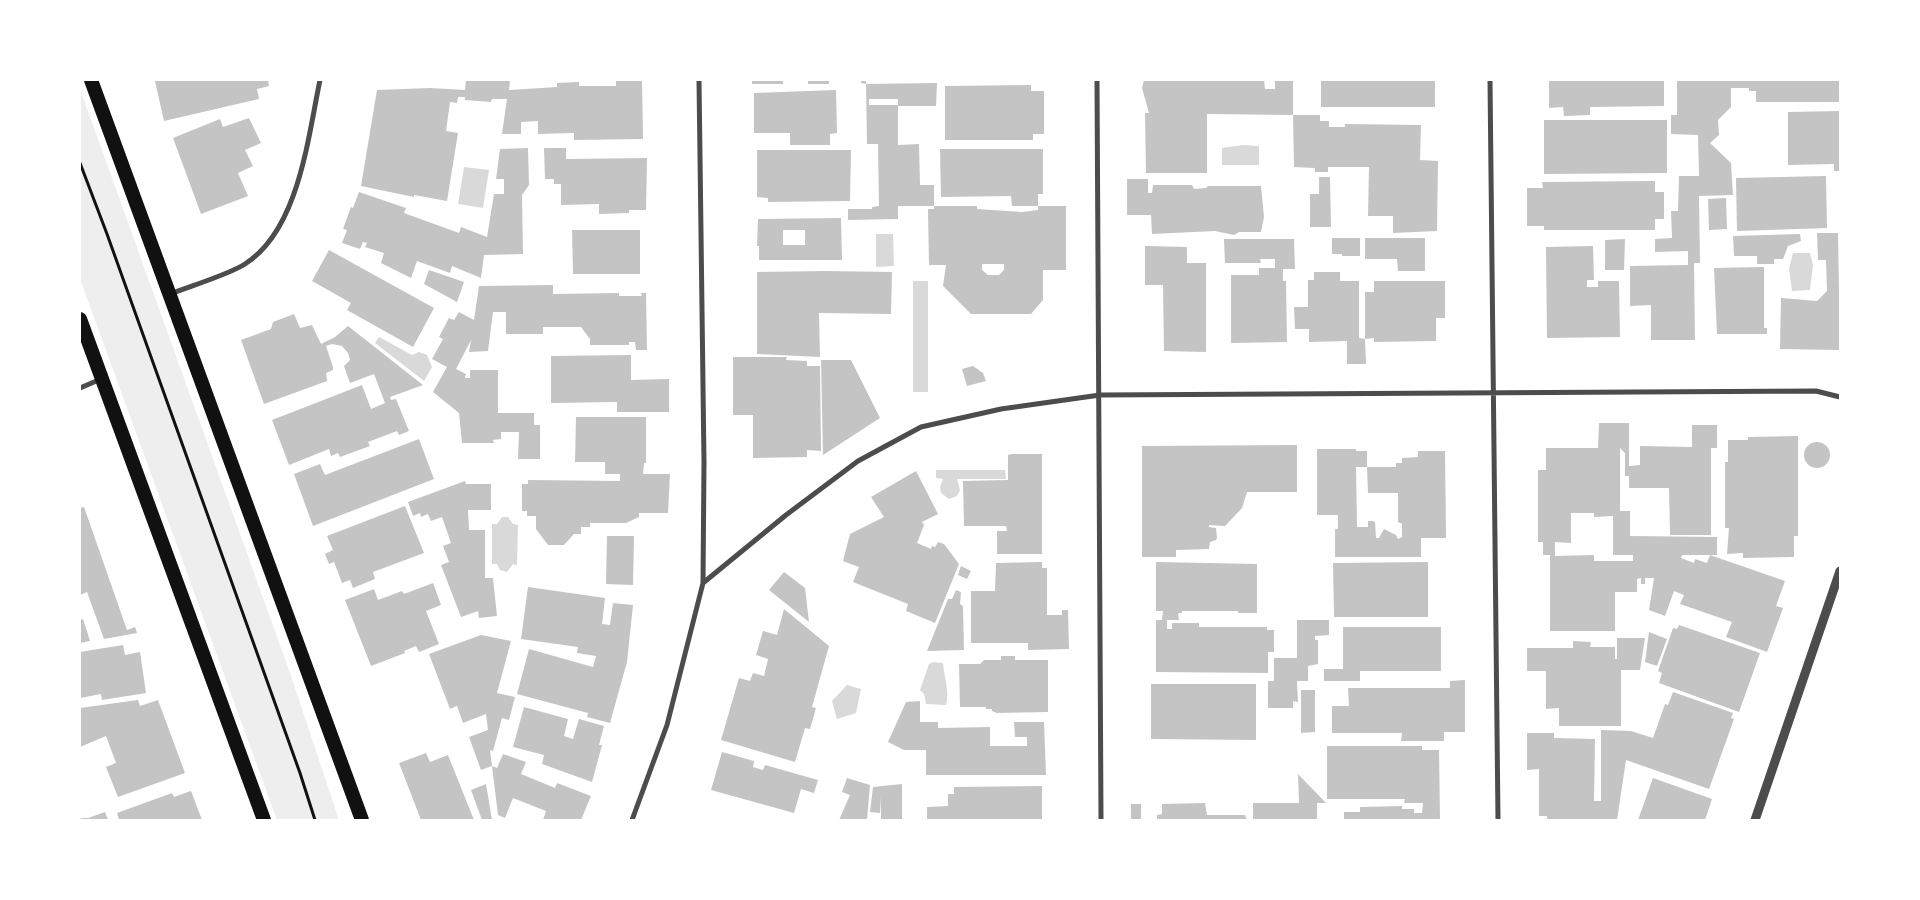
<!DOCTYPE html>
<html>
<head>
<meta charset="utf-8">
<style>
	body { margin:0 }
	#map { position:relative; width:1920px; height:900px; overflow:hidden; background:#fff; font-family:"DM Sans",sans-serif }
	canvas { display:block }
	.frame { position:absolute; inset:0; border:81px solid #fff; pointer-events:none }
</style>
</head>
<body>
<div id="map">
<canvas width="1920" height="900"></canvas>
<div class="frame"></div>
</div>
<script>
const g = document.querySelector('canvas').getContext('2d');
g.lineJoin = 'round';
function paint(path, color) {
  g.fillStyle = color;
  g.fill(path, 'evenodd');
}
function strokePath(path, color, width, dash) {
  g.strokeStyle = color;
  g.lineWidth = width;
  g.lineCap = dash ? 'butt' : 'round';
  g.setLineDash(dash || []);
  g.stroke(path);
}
const green = new Path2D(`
	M80 89 289 670 339 820H277L80 279Z`);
const water = new Path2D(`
	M1243 145 1259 146V165H1222V148Z
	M464 167 489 170 483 208 458 204Z
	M876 234H893L894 266 876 267Z
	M1793 253H1810L1813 265 1810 290 1792 291 1789 269Z
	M913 281H928V392H913Z
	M379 337 412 355 419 352 427 355 432 367 424 381 375 343Z
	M936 470H1005L1006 479H957L960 490 957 496 949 499 941 493 940 487 943 479 936 478Z
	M502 517H508L513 524 518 525 517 565 513 564 507 572 500 570 497 564H492V524H497Z
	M933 662 943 663C944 677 950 692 946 705L926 704 924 694 920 690 929 664Z
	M847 685 861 689 856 713 837 719 832 701Z`);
const building = new Path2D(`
	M268 80 269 86 257 89 259 99 164 121 155 81Z
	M466 80H510L509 90 557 87V83L579 82V86H616V80H642L643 139 574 140V133L538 134V121L521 122V134H502L507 99H492L491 102 465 100V97H458L457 103 450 102 446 131 458 133 447 201 414 195V197L361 186 377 90 430 88 465 90Z
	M752 80H783V84H752Z
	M808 80H829V84H808Z
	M861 80H866V84L937 83 936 106H898V99H869V105H898V145L919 144 920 185H934V206H898V219L848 220V209H872V207L879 206 878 144H867L866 84 861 83Z
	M1144 80H1264L1265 89H1275V80H1293V115H1320V121H1329V127H1345V124L1421 125 1420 160 1438 161 1437 231 1393 233V216H1368L1369 167H1328V172H1315V168L1294 167 1293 115 1207 114V173H1146L1145 113H1149L1142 88Z
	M1321 80H1435V107H1321Z
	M1549 80H1664V106L1590 107V115L1564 116 1563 107 1549 108Z
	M1677 80H1840V102H1756V91H1749V88H1731V107L1718 120 1719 135 1710 143 1731 163 1733 195 1699 196 1700 263H1694L1695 340H1651V305L1630 306V266L1688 265V251L1655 252V239L1672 238 1671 211H1678L1679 176H1699L1698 135 1671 134V115H1677Z
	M1031 85V91H1044V134H1033V140H945V86Z
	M836 90 837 133 830 134V145H790V133H754V93Z
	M1840 111V171H1834V164L1788 165V112Z
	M249 118 261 143 245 150 253 166 238 173 248 196 201 214 173 138 220 119 223 127Z
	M1544 120H1667V173L1544 174Z
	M528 148 529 185 522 195 523 254 484 255 481 278 452 266 450 273 417 261 411 278 381 263 384 253 365 247 367 243 363 242 360 249 342 243 347 230 343 229 351 207 353 208 359 192 406 208 404 213 459 233 461 227 487 237 494 194H504V179H496L500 149Z
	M544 148H566V159L647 158 646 210H629V213L599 214V204L561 205V184H554V179H545Z
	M940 149H1043V194H1038V206H1012L1011 196 941 197Z
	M757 150H851L850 201 768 202V198L757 197Z
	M1826 176 1827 228 1737 231 1736 178Z
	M1319 177H1330L1331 227H1310V194H1319Z
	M1127 179H1148V193H1152L1153 185H1192L1194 189 1206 188 1208 186H1261L1264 217 1261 232H1239L1234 235 1215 231 1152 234 1151 215H1127Z
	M1655 181V192H1664V219H1655V230H1544V226H1527V188H1543L1542 182Z
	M1726 198 1727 229 1709 230 1708 199Z
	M934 206H977V209L1022 212 1038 210V206H1066V270H1043V300L1031 314H971L943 286 946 265H929L928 209H934ZM982 264H1004V270L999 275H988L982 270Z
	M841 218 842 260H759V246H757L758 219ZM783 230H805V245H783Z
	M572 230H640V274H573Z
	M1817 233H1838L1840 350 1780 349 1781 298 1817 301 1827 291 1826 260H1818Z
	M1800 234 1801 241 1788 246 1783 259H1774V264H1757V256H1734L1733 236Z
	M1332 238H1360V256H1342V254H1332Z
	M1365 238H1425V271H1398L1397 259H1365Z
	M1224 239H1294L1295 269H1283V281H1286L1287 342 1231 343V275H1259V268H1275V259H1260L1261 263H1225Z
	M1625 239 1624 270H1605V240Z
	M1145 246 1187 247V263H1206V352L1164 351 1163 285H1145Z
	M1593 246 1594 280H1587V287H1598V281H1619L1620 337 1547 338 1546 247Z
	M329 250 434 308 413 347 347 310 351 303 312 281Z
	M1764 267V328H1767V334H1717L1714 268Z
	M429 270 464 282 457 302 424 284Z
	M825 271 892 272 891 314 819 313 820 357 757 354V272Z
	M1314 272H1340V281H1359V338L1365 339 1366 364H1347V341L1309 342V329H1295L1294 307H1308V280H1314Z
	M1374 281H1445V318H1436V341L1374 342V338L1365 339V292H1374Z
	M553 285V294L619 293V296H642L641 293H646L647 350H636L635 342H629V345H590V339L581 327H543V334H506V312H493L488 351 469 352 471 340 456 369 466 374 465 378H470V370H498V413H534V425H540V459H518L519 432H501V439L493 440 494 443H462L459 413 433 392 447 367 432 359 443 339 439 337 449 318 454 320 459 312 474 320 479 286Z
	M294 314 300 328 312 325 321 344 335 337 348 326 423 385 390 397 391 400 396 399 409 431 399 435 397 431 368 442 370 446 340 457 338 453 331 456 329 449 289 465 272 420 362 385 371 409 385 403 374 374 350 383 344 366 350 360 348 353 342 346 332 344 326 346 333 367V370L326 373 327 381 264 404 241 340 271 329 273 322Z
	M631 355V380L669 379V412H617V402L551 403V356Z
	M733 357H787L786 360 807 361V366H820L821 451 807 450V457L753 458V415H733Z
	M821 360H851L880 418 823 455Z
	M973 366 983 373 986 381 967 386 962 369Z
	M576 417H646V463H644L643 474H670L668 513H639V517L626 523H590V527H581V534H574L564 545H548L536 529V516H527V511H522V484H528V480L620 481V474H605V462H575Z
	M1599 423H1629V466L1640 465V446L1692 447V425H1717V448H1711V535H1670L1669 488H1629V476H1625V453L1620 448V511H1630V536L1717 537V555H1710L1785 581 1776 606 1783 608 1767 652 1726 637 1732 622 1680 604 1684 595 1674 591 1665 616 1649 610 1654 578H1645V584H1641V578L1637 579V592H1615V631H1550V555H1543V542H1538V470H1546V448H1598ZM1571 513H1594V517L1613 516V555H1633V561H1594V555L1555 556V542L1571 543ZM1682 555H1710L1707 563 1695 559 1694 563 1681 558Z
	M1798 436V536H1794V557L1743 558V553L1727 554 1729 528H1725V462H1728V440H1748V437Z
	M419 439 434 479 313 526 294 474 320 464 325 475Z
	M1804 455a13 13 0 1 1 26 0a13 13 0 1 1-26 0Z
	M1297 445V492H1247L1242 508 1225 526 1209 525V527L1216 528 1217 538 1216 540 1210 542 1209 549 1176 550V557H1142V446Z
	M1317 449H1356V451H1367V467H1356L1357 527H1368V521H1373L1375 522 1376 538H1379L1384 529 1396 535 1398 539 1402 537V524L1398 522V493H1368L1367 467H1396V463H1402V458L1418 457V451H1445L1446 538H1421V557H1335V529H1338V515H1317Z
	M1012 454H1042V554H997V531H1007L1006 526H964L963 481 1008 480V455Z
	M916 471 938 514 922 522 924 525 917 543 931 549 932 546 935 547 938 542 944 544 959 564 935 623 906 611 908 604 853 582 859 567 843 561 850 534 884 517 871 497Z
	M465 481 466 484H491V510H468L469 530H485V578H493L497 616 479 618 478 611 461 617 441 565 449 562 443 546 451 543 442 517 431 521 428 514 421 517 420 513 413 516 408 502Z
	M405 506 424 553 373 572 375 579 353 588 350 580 342 583 334 562 329 564 325 554 333 550 327 536Z
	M84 507 127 630 135 627 137 633 104 639 87 592 80 595V508Z
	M607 536H634L633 585 606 584Z
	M1042 562V568H1047V615H1062V610H1068L1069 649 1028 650V643H971V591H995L996 563Z
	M1156 562 1257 564V613H1238V611H1182V613H1178L1179 620H1167V629H1172V623H1199V627H1267V630H1274V652H1268V673L1156 672V620H1162L1163 611H1156Z
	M1428 562V617H1334L1333 563Z
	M961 566 971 571 967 579 958 575Z
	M784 572 805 588 809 622 769 590Z
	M433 583 441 605 426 611 439 644 419 652 416 646 404 651 405 653 371 666 345 600 374 589 378 600 402 591 404 594Z
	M528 587 605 598 602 624 610 625 613 603 633 605 627 662 610 723 587 717 588 713 517 694 529 649 593 667 596 656 577 653 578 647 521 639Z
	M956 590 961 592 960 604 963 606 964 650 927 651 948 599H952Z
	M784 609 829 646 812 707 816 708 810 729 805 728 795 762 721 740 739 678 750 681 753 673 764 676 768 659 756 655 763 631 777 635Z
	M83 619 90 641 80 643V620Z
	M1297 620H1329V635L1315 636V640H1318V664L1308 666V681H1297L1298 702 1293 701V708H1268V681H1274V658H1297Z
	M1679 625 1760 653 1739 712 1659 683 1662 673 1658 671 1673 628 1677 629Z
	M1343 627H1441V671H1360V681H1324V669H1343Z
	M1649 632 1667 639 1657 666 1645 662Z
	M481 635 511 641 497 693 515 697 509 720 502 718 493 751 490 750 492 766 481 770 469 737 488 730 486 714 463 723 457 706 450 709 429 654Z
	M1617 638H1645L1640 670H1621V726H1559V708L1546 709V671H1527V648H1573V641L1591 642 1590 647H1615V659H1617Z
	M123 645 125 655 140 652 146 693 102 700 101 694 80 698V652Z
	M1001 656H1015V660H1048V712L997 713 992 711V709H986V707H960L959 664H980L984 660H1001Z
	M1465 680V732H1444V741H1401L1402 733H1332V706H1349L1348 688H1450V681Z
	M1151 684H1256V740L1151 739Z
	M1301 690H1315V732L1301 733Z
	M1673 692 1733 713 1731 718 1734 719 1709 789 1626 760 1617 820H1547V816H1539V769L1527 770V733H1554V738L1595 739 1594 801H1601V730L1631 731 1653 738 1665 704 1668 705Z
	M138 700 140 706 158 700 185 773 118 797 106 767 116 763 106 736 80 747V708Z
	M920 701V722H938V728L990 727V746H1027V737H1015L1014 722H1044L1046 775H926V750H904L888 742 906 702Z
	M524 707 568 719 564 736 573 739 579 719 604 726 599 745H602L592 782 542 764 544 755 513 747Z
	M1327 746H1422V750H1439L1440 820H1344V812H1360V807L1402 806V809H1414V813H1422L1423 803H1404L1405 799H1327Z
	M722 752 754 761 753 767 763 770 765 765 818 780 814 793 801 789 794 813 711 790Z
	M426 753 430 762 448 755 474 820H421L399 763Z
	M503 754 526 762 521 774 555 788 557 783 591 796 581 820H543L546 811 513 798 505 818 498 815 492 766 497 768Z
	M1298 774 1326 803H1317V820H1253V803H1299Z
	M847 778 870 785 867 820H839L850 795 842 792Z
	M1653 778 1712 799 1705 820H1638Z
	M486 784 492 820H482L471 790Z
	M902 784V820H881V797L880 813 870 812 873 787Z
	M1042 786V820H927V807L948 806V794H954V787Z
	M191 791 202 820H119L117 813 172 793 174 797Z
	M1205 803 1207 815H1245L1247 820H1157V815L1162 814V804Z
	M1131 804H1141V820H1131Z
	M105 812 108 820H80V818H88Z`);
const path = new Path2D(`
	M80 163 107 234 300 773 315 820`);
const minor = new Path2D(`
	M1097 80 1101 820
	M1490 80 1498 820
	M170 294C190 286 228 275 245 264 299 230 308 137 320 80
	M80 388 101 379
	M703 583 786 515 858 461 921 427 1001 409 1100 395 1816 391 1840 397
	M632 820 667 725 703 583 704 462 699 80`);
const tertiary = new Path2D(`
	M1755 820 1840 571`);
const trunk = new Path2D(`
	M91 80 362 820
	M80 319 264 820`);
paint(green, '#eee');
paint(water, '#d9d9d9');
paint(building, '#c4c4c4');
strokePath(path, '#111', 3);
strokePath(minor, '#4c4c4c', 5);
strokePath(tertiary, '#4c4c4c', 9);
strokePath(trunk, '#111', 14);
</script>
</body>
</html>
